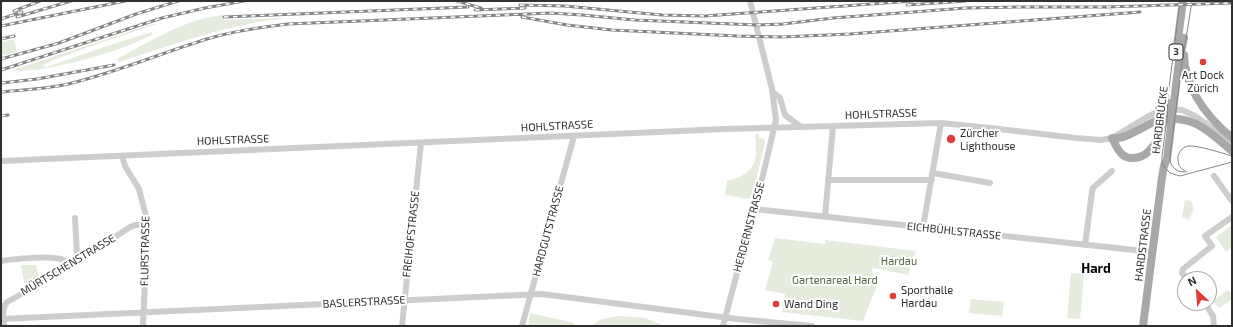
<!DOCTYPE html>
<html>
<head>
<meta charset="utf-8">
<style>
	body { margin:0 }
	#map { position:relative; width:1233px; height:327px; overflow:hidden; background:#fff; font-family:"Exo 2",sans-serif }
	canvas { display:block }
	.frame { position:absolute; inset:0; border:2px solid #303030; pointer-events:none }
	.north { position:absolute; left:1177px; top:271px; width:40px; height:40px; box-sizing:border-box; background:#fff; border:1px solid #acacac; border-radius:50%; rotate:334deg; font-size:11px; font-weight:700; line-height:16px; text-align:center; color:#303030 }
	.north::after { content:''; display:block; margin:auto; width:14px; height:18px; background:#de3b3b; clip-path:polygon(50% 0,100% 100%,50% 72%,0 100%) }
</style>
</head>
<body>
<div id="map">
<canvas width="1233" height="327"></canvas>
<div class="frame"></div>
<div class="north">N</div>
</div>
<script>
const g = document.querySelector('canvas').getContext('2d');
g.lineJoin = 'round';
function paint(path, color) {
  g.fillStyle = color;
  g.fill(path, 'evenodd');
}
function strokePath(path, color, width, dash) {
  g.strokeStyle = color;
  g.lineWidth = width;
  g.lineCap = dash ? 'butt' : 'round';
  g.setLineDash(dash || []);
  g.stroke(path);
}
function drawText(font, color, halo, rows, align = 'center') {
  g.font = font + ' "Exo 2",sans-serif';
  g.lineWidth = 4;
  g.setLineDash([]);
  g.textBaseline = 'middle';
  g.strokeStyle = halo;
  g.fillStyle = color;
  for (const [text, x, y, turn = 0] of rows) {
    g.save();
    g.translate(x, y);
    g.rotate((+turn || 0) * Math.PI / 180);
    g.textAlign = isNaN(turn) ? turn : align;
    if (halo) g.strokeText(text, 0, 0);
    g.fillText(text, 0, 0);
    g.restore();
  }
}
const green = new Path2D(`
	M223 15 224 20 281 18V19C225 25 172 45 119 62L117 59C151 41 185 19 223 15Z
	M152 24H157L103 42 56 59 43 65 44 67H47L107 46 152 32V35C119 51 83 61 47 68 35 71 22 70 10 71Z
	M14 39 17 52 1 56V42Z
	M755 134H759V138L764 139 765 143 752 197 748 199 725 195 727 181C732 179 738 178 743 175 759 167 756 149 755 134Z
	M1185 200 1191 201 1194 208 1189 220 1182 217Z
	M1232 225V248L1226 252 1216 237Z
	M775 238 825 244V240L916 251 908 275 875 268 872 269 876 288 863 321 782 312 785 294 765 290 773 262 768 260Z
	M21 265H36L39 280 25 287Z
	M1071 273 1084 274 1080 319 1067 318Z
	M1228 290 1232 295V299L1219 308 1213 301Z
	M971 299 1004 302 1002 316 969 313Z
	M530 313 574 323V326H528Z
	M619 316 646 318 664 326H590L602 319Z`);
const minor = new Path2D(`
	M773 92 780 98 785 115 801 127
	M122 156 125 166 139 189 146 216V257L143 326
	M1 161 725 129 941 123 999 129 1076 138 1101 140 1112 138 1147 117 1157 112 1170 109 1182 110 1195 116 1207 124 1232 145
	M933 173 990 183
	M1214 176 1232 201
	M829 180H932
	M754 209 1153 252
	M825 217 833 126
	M75 218 77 255 80 260
	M923 227 941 123
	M1085 245 1092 192 1093 188 1112 171
	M1 261C13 259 53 255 63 260 66 262 68 264 70 267
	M1187 279 1182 273 1183 269 1212 246 1205 236 1232 217
	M1205 303 1213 316 1214 326
	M1 319 542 294 737 319 812 326
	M4 326C4 318 1 309 7 302L70 267 130 227 135 225H147
	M402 326 421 143
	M522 326 574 136
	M723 326 763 175 776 120 772 89 750 1`);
const major = new Path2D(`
	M1177 46 1183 1
	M1184 55C1185 89 1206 116 1232 138
	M1169 103C1164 121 1157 157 1134 158 1121 159 1117 148 1112 138 1126 140 1145 125 1158 120 1193 114 1207 130 1232 151
	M1143 326 1162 177 1164 166 1167 159 1179 61 1184 38`);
const tram = new Path2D(`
	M1180 1 1168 96 1167 118 1162 156V164L1165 168 1170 173 1180 176 1232 162
	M1185 172C1175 172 1170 166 1170 157L1181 70 1192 1
	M1187 172C1182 170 1178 166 1178 160 1177 154 1182 147 1188 146 1197 145 1222 153 1232 156`);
const rail = new Path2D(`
	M457 1 481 8
	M520 5 565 6 662 15 705 16 913 1
	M907 5 966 1
	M475 10 525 8
	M14 11 40 1
	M17 17 71 1
	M224 17 468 7
	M522 17 567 25 612 30 737 36 782 37 850 34 1140 12
	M1 19 22 12
	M1 26 125 1
	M1 39 14 36
	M1 59 59 43 136 14 178 1
	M1 70 162 18 205 8 244 1
	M1 83 37 79 114 65
	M1 92C23 90 46 89 68 84 115 73 161 53 207 39 234 31 261 27 288 24L551 13 582 15 635 20 757 25 783 24 833 18 966 8 1018 7H1106L1232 3
	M1 116 8 115`);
const markers = [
	[1203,62,4,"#de3b3b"],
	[951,139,5,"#de3b3b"],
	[893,296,4,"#de3b3b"],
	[776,304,4,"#de3b3b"]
];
const shields = [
	[1176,52,14]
];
const shieldNames = [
	["3",1176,52]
];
const poiNames = [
	["Art Dock",1203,75,"center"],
	["Zürich",1203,88,"center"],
	["Zürcher",960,133],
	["Lighthouse",960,146],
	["Sporthalle",901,290],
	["Hardau",901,303],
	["Wand Ding",784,304]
];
const streetNames = [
	["HOHLSTRASSE",881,114,-2],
	["HARDBRÜCKE",1160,120,-83],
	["HOHLSTRASSE",557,126,-3],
	["HOHLSTRASSE",233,140,-2],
	["HERDERNSTRASSE",749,227,-75],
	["HARDGUTSTRASSE",548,231,-75],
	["EICHBÜHLSTRASSE",954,231,6],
	["FREIHOFSTRASSE",411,234,-84],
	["HARDSTRASSE",1143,245,-83],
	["FLURSTRASSE",145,251,-89],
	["MÜRTSCHENSTRASSE",68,265,-31],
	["BASLERSTRASSE",364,302,-3]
];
const parkNames = [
	["Hardau",899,261],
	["Gartenareal Hard",835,280]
];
const quarterNames = [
	["Hard",1096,269]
];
paint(green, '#e5ecde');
strokePath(minor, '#cdcdcd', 6);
strokePath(major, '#a8a8a8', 8);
strokePath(tram, '#858585', 1);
strokePath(rail, '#858585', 3);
strokePath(rail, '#fff', 1.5, [4.5]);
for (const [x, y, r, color] of markers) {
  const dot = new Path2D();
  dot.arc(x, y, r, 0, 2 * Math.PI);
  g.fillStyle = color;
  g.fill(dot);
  strokePath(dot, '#fff', 1.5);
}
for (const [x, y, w] of shields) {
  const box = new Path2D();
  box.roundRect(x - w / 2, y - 8, w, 16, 3);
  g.fillStyle = '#fff';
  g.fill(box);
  strokePath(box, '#303030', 1);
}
drawText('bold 10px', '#303030', null, shieldNames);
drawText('11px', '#303030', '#fff', poiNames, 'left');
drawText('11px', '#303030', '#fff', streetNames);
drawText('11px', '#506a3f', '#fff', parkNames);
drawText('bold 13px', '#000', '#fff', quarterNames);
</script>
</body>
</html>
